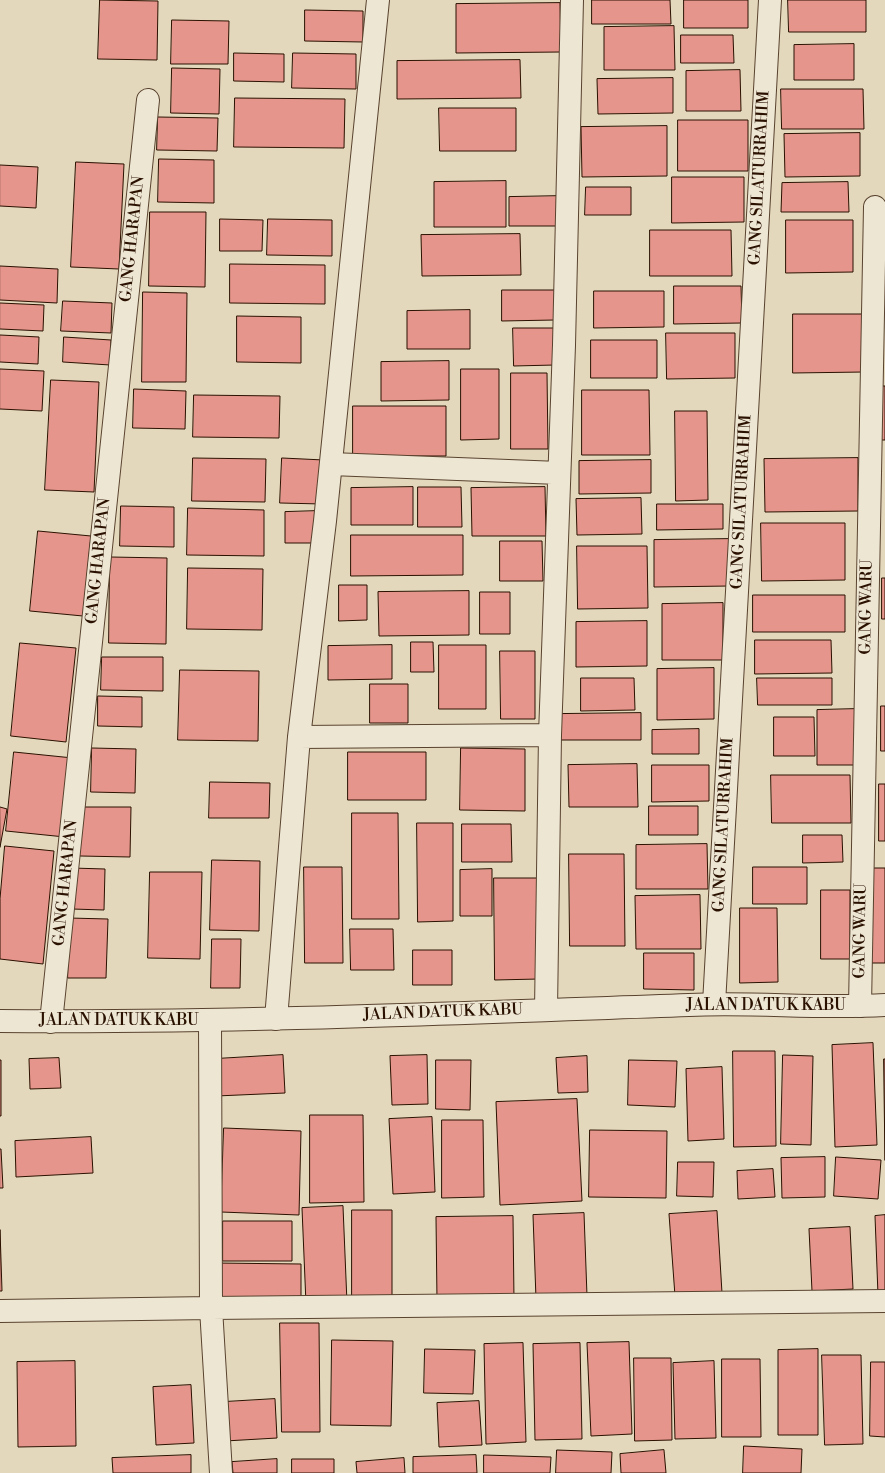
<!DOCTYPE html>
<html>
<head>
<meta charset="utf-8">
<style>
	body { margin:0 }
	canvas { display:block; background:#e3d8bc }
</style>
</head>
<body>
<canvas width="885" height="1473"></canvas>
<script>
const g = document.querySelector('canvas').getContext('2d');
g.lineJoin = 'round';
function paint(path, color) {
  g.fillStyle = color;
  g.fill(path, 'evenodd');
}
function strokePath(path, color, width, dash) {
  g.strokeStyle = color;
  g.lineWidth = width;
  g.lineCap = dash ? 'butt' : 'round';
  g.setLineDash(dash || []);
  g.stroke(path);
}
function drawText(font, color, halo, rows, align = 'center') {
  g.font = font + ' "Libre Bodoni",serif';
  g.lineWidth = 3.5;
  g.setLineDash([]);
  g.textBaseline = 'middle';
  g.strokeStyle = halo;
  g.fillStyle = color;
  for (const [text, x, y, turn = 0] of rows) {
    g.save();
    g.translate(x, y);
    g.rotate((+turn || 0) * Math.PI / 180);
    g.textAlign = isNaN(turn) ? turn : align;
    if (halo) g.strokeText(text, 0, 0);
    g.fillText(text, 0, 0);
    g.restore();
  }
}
const building = new Path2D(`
	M100 0 158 1 157 60 98 59Z
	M592 0H670L671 24H592Z
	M684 0H748V28H684Z
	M788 0H866V32H789Z
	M560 3 561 52 456 53V4Z
	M305 10 363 11V42L305 41Z
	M172 20 229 21 228 64H171Z
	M674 26 675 70H604V27Z
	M681 35H733L734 63H681Z
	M854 44V80H794V45Z
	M234 53 284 54V82L234 81Z
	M293 53 356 54V89L292 88Z
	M520 60 521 98 397 99V61Z
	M172 68 220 69 219 114 171 113Z
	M740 70 741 111H686V71Z
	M673 78V113L598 114 597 79Z
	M781 89H863L864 129H782Z
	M235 98 345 99 344 148 234 147Z
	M439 108H516V151H440Z
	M158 117 218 118 217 151 157 150Z
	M678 120H748V171H678Z
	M667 126V176L582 177 581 127Z
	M860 133V176L785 177 784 134Z
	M159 159 214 160V203L158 202Z
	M76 162 124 164 119 269 71 267Z
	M0 165 38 167 36 208 0 206Z
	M672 177H744V222L672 223Z
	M506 181V227H434V182Z
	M848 182 849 212H781L782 183Z
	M586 187H631V215H585Z
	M561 196V226H509V197Z
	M150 212H206L205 287 149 286Z
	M220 219 263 220 262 251H220Z
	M268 219 332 220V256L267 255Z
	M786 220H853V272L786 273Z
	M650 230H731L732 276H650Z
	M520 234 521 275 422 276 421 235Z
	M230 264 325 265V304L230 303Z
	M0 266 58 269 57 303 0 300Z
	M674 286H741L742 323 674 324Z
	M502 290H555V320L502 321Z
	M594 291H664V327L594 328Z
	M143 292 187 293 186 382H142Z
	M63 301 112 303 111 333 61 331Z
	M0 303 44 305 43 331 0 329Z
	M470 310V349H407V311Z
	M793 314H863L864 372 793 373Z
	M237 316 301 317V363L237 362Z
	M513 328H555V365L514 366Z
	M666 333H735V378L667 379Z
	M0 335 39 337 38 364 0 362Z
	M64 337 111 340 110 365 63 362Z
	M591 340H657V378H591Z
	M449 361V400L381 401V362Z
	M0 369 44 371 42 411 0 409Z
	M461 369H499V439L461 440Z
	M511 373H547L548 449H511Z
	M51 380 99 382 94 492 45 490Z
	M881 386H885V440H882Z
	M134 389 186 391 185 429 133 428Z
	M582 390H649L650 455H582Z
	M194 395 280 396 279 438 193 437Z
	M353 406H446V456H353Z
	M675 411H707L708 500 676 501Z
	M193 458 266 459 265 502 192 501Z
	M282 458 324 460 322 504 280 503Z
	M858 458V511L765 512 764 459Z
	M651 460V493L579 494V461Z
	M413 487V525H351V488Z
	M418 487H461L462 527H418Z
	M545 487 546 536H472L471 488Z
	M641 498 642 534 577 535 576 499Z
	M657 504H723V529L657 530Z
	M121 506 174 507V547L120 546Z
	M188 508 264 510V556L187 555Z
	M317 511V543H285V512Z
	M761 523H845V580L762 581Z
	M38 531 91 536 83 616 30 611Z
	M351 535H463V575L351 576Z
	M729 539 730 586 654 587V540Z
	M500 541H542L543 581H500Z
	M577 546H647L648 608 578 609Z
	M110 557 167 558 166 644 109 643Z
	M188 568 263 569 262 630 187 629Z
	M882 578H885V619H882Z
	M339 585H367V620L339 621Z
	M469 591V635L379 636 378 592Z
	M480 592H510V634H480Z
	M753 595H845V632H753Z
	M723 603V660H662V604Z
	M647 621V666L576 667V622Z
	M755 640H831L832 673 755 674Z
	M411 642H433L434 672H411Z
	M20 643 76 648 66 742 11 736Z
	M392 645V679L328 680V646Z
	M439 645H486V709H439Z
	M500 651H535V719H501Z
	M102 657H163V691L101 690Z
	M714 668V719L657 720V669Z
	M180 670 259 671 258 741 178 740Z
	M581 678H634L635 710 581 711Z
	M757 678H832V705H758Z
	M370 684H408V723H370Z
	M98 696 142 697V727L98 726Z
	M881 706H885V751H881Z
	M856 709V765H817V710Z
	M641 713V740H559V714Z
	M774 717H814L815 756H774Z
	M699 729V754H652V730Z
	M92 748 136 749 135 793 91 792Z
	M461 748 525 749V811L460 810Z
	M14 752 73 758 65 837 6 831Z
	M348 752H426V800H348Z
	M637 764 638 807H569L568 765Z
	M652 765H709V801L652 802Z
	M771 775H850L851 823H772Z
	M210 782 270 783 269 818H209Z
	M879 784H885V841H879Z
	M649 806H698V835H649Z
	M0 807 7 809 0 847Z
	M80 807H131L130 857 80 856Z
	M352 813H398L399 919H352Z
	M417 823H453V921L418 922Z
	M462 824H511L512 862H462Z
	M803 835H842L843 862 803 863Z
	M707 844 708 889H636V845Z
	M5 846 54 851 43 964 0 959V899Z
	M569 854H624L625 946H570Z
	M212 860 260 861 259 931 210 930Z
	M304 867H342L343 963H305Z
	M753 867H807V904H753Z
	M72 868 105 869 104 910 72 909Z
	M871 868H885V963H872Z
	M492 869V916H460V870Z
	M150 872H202L200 959 148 958Z
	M494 878H539V979L495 980Z
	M821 890H850V959H821Z
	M700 895 701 949H636L635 896Z
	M740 908H777L778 982 740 983Z
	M69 918 108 919 106 978H68Z
	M350 929H393L394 970H351Z
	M212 939H241L240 988H211Z
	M413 950H452V985H413Z
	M644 953H694V990L644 989Z
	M873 1043 877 1145 835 1147 832 1045Z
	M733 1051H775L776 1146 734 1147Z
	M283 1055 285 1093 216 1096 215 1059Z
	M427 1055 428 1104 392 1105 390 1056Z
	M783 1055 813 1056 811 1145 781 1144Z
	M587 1056 588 1092 558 1093 556 1058Z
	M59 1058 61 1088 30 1089 29 1059Z
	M884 1059H885V1160Z
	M0 1060H1V1116H0Z
	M436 1060H471L470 1110 436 1109Z
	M629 1060 677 1061 675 1107 628 1105Z
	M722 1067 724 1139 688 1141 686 1069Z
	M577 1099 582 1201 500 1205 496 1102Z
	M310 1115H363L364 1202 310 1203Z
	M432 1117 435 1192 393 1194 389 1119Z
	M442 1120H483L484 1197 442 1198Z
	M224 1128 301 1131 299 1215 221 1212Z
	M590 1130 667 1131 666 1198 589 1197Z
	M91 1137 93 1173 16 1177 15 1141Z
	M0 1149H1L3 1188H0Z
	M825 1157V1197L782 1198 781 1158Z
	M836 1157 881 1160 878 1199 834 1196Z
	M678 1162H714L713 1197 677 1196Z
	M773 1169 775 1197 738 1199 737 1171Z
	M343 1206 347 1303 306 1304 302 1208Z
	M352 1210H392V1296H352Z
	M717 1211 722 1293 675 1296 669 1214Z
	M584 1213 587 1296 536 1299 533 1215Z
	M885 1215V1295H878L875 1216Z
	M513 1216 514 1300 437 1301 436 1217Z
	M223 1221H292V1261H223Z
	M850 1227 853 1289 812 1291 809 1229Z
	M0 1230 2 1291H0Z
	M215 1263 301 1264V1304L215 1303Z
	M280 1323H319L320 1432H282Z
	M332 1340 393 1341 391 1426 331 1425Z
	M629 1342 632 1434 591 1436 587 1343Z
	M523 1343 526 1442 486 1444 484 1344Z
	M580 1343 582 1439 535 1440 533 1344Z
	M425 1349 475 1350 473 1394 424 1393Z
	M818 1349V1435H778V1350Z
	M822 1355H861L863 1444 825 1445Z
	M634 1358H671L672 1440 635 1441Z
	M722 1359H760L761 1437H722Z
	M75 1361 76 1446 18 1447 17 1362Z
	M714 1361 716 1438 675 1439 673 1363Z
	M871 1362H885V1437L870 1436Z
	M191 1385 194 1443 156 1445 153 1387Z
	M275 1399 277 1438 225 1441 224 1402Z
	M479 1401 482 1445 439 1447 437 1403Z
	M744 1446 802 1449 801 1473H743Z
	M557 1450 612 1452 611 1473H556Z
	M664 1450 666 1473H621L620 1454Z
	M191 1455V1473H113L112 1458Z
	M476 1455 477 1473H413V1457Z
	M484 1455 551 1457 550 1473H484Z
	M404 1458 405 1473H357L356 1462Z
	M277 1459V1473H233L232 1462Z
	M292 1459H334V1473H292Z`);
const minor = new Path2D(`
	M331 464 559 473
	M299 737 550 735
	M714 1004 770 0
	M860 1006 875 207
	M546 1010 550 735 564 345 572 0
	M276 1019 299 737 325 521 378 0
	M210 1020 211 1308 221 1473
	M51 1022 148 100
	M0 1311 211 1308 885 1301`);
const tertiary = new Path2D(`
	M0 1021C230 1023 460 1013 689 1005 755 1002 820 1009 885 1005`);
const streetNames = [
	["GANG SILATURRAHIM",760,178,-87],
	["GANG HARAPAN",133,239,-84],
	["GANG SILATURRAHIM",742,502,-87],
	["GANG HARAPAN",99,561,-84],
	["GANG WARU",867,607,-89],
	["GANG SILATURRAHIM",724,825,-87],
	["GANG HARAPAN",66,883,-84],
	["GANG WARU",861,931,-89],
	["JALAN DATUK KABU",766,1006],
	["JALAN DATUK KABU",443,1013,-2],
	["JALAN DATUK KABU",119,1021]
];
paint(building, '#e5958b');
strokePath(building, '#2b1100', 1);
strokePath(minor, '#59432f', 24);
strokePath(tertiary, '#59432f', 24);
strokePath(minor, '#ede6d3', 22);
strokePath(tertiary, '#ede6d3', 22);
drawText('16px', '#2b1100', '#ede6d3', streetNames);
</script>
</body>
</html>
